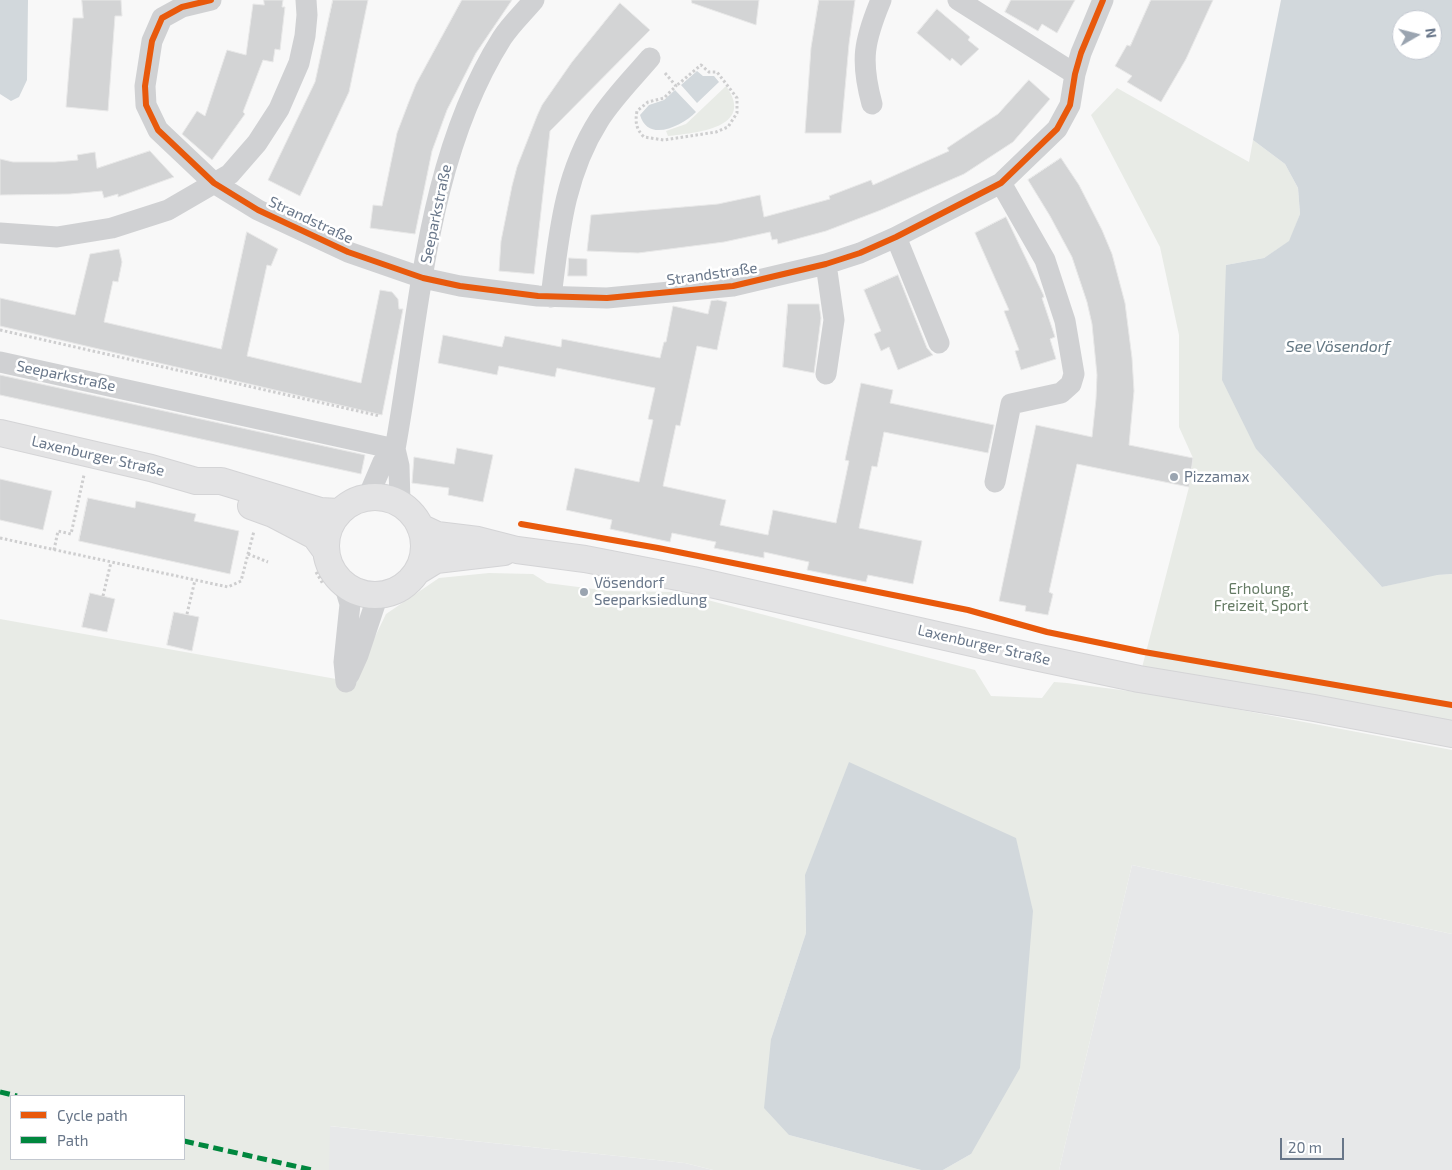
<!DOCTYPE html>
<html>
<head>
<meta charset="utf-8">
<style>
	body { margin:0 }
	#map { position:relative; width:1452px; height:1170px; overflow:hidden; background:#f8f8f8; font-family:"Exo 2",sans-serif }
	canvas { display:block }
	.legend { position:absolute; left:10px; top:1095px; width:175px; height:65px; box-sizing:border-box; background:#fff; border:1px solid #c3c8d0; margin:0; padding:6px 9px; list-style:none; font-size:15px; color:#687689 }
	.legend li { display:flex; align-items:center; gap:10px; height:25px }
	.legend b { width:25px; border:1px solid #c3c8d0 }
	.north { position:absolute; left:1392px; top:10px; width:50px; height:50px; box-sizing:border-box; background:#fff; border:1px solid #c3c8d0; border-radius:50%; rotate:82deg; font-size:14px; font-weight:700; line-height:20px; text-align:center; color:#687689 }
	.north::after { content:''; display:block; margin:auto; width:18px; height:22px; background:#9aa4b0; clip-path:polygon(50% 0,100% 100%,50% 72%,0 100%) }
	.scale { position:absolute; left:1280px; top:1138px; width:64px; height:22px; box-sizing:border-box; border:2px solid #687689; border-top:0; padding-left:6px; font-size:15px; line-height:18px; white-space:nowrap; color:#687689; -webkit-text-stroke:4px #fff; paint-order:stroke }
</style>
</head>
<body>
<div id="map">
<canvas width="1452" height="1170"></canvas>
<ul class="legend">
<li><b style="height:6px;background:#e8590c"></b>Cycle path</li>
<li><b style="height:6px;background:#00873e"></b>Path</li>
</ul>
<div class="north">N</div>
<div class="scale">20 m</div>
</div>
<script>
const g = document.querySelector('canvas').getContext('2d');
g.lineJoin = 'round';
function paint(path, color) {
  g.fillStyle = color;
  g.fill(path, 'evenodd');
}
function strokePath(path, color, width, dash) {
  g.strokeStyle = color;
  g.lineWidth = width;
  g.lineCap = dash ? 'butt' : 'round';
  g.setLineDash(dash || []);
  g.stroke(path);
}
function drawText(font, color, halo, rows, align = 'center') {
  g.font = font + ' "Exo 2",sans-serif';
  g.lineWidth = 5;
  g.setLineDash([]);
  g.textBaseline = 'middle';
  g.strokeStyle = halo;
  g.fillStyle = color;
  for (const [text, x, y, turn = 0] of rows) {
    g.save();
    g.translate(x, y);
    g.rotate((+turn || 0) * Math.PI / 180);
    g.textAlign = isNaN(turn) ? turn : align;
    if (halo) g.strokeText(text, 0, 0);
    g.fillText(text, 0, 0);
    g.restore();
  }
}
const built = new Path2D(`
	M1132 865 1452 934V1170H1059Z
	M329 1126 685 1163 713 1170H329Z`);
const green = new Path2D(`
	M726 86C756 128 696 133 668 136L666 131 686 124Z
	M1117 88 1249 162 1253 140 1285 164 1298 188 1300 214 1290 241 1264 258 1226 265 1256 449 1382 587 1433 575 1452 574V724L1139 679 1189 487 1193 458 1179 427V335L1160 247 1091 115Z
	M489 573 533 574 547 583 610 591 677 592 975 670 991 696 1042 698 1054 682 1067 683 1167 696 1452 750V934L1132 865 1059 1170H943L971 1154 805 875 806 933 771 1039 789 1135 921 1170H713L685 1163 330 1126 329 1170H0V619L353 682 386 614 439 578ZM11 1096H184V1159H11Z`);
const water = new Path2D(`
	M0 0H28L27 80 19 97 11 101 0 94Z
	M1281 0H1452V574L1437 575 1382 587 1256 449 1222 380 1226 265 1264 258 1289 241 1300 214 1298 188 1285 164 1253 140ZM1402 20H1432V50H1402Z
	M697 71 703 76H714L719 82 697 103 681 85Z
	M675 90 696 112C682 126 648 143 640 115L649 105 664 100Z
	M849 762 1016 838 1033 911 1020 1068 971 1154 943 1170H921L789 1135 764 1108 771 1039 806 933 805 875Z`);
const building = new Path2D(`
	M82 0H121L122 16H115L108 111 66 107 73 18H83Z
	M264 0H283L282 7H285L280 50 275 49 273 62 263 60 243 112 245 114 212 160 182 134 197 111 205 116 227 50 246 55 253 4 264 5Z
	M333 0H368L349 92 300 196 268 180 315 82Z
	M462 0H512L476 53 447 110 432 151 415 234 370 228 373 205 382 206 397 133 408 104 416 84Z
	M692 0H759L756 25 692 3Z
	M819 0H855L849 44 841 133H805L811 48Z
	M1011 0H1075L1057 33 1042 24 1038 31 1005 12Z
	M1151 0H1213L1186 59 1161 102 1127 82 1132 76 1115 66 1127 45 1130 46Z
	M620 3 650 30 550 131 534 274 499 271 501 241 512 186 517 167 537 116 542 105 572 62Z
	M937 9 970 37 968 40 979 49 961 66 952 58 950 61 917 33Z
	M1029 80 1050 99 1013 142 964 174 881 210 826 231 778 244 777 239 772 240 770 232 724 242 638 253 587 251 591 215 718 204 760 195 764 217 830 199 829 196 871 180 873 185 949 151 947 148 998 114Z
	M150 151 174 177 118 197V194L104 198 102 191 70 194 0 195V159L13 162H55L78 160 77 155 95 152 97 168Z
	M1061 158 1079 185 1102 230 1112 254 1125 303 1132 358 1134 391 1129 445 1193 458 1189 487 1077 464 1049 592 1053 594 1048 615 1025 611 1026 606 999 601 1036 425 1092 437 1096 399 1097 375 1092 324 1087 302 1072 257 1050 216 1028 180Z
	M1006 217 1043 294 1044 297 1042 298 1055 337 1050 339 1056 359 1021 370 1015 351 1019 350 1004 311 1009 310 975 233Z
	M247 232 278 249 271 266 267 265 247 356 361 383 380 290 392 292 398 299 399 309H403L382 415 0 326V298L75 315 90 254 119 249 122 262 118 282 113 281 104 322 221 349Z
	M569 258 587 259V276H568Z
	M898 275 927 348 933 355 898 370 889 347 881 351 874 334 881 331 864 290Z
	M718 300 727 302 717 350 697 346 680 426 676 425 663 486 726 500 720 525 768 535 773 510 836 523 849 461 845 460 861 383 893 390 890 403 994 425 988 453 884 432 877 467 872 466 859 528 922 541 913 584 868 575 866 582 807 570 809 562 764 552V558L714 548 716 542 672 533 670 542 610 529 612 520 566 510 575 468 639 482 653 420 648 419 655 388 557 368 555 377 499 366 497 375 438 363 443 335 502 347 505 336 561 347 562 339 660 358 664 342H666L673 306 708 314 711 301Z
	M788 304H819L821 318 814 373 783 367Z
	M0 375 365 455 361 474 0 395Z
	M457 448 493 455 483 502 448 495 449 488 412 483 414 457 454 464Z
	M0 479 52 491 43 530 0 520Z
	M88 498 135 508 136 501 196 514 194 521 239 531 230 574 79 541Z
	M90 593 115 599 107 632 82 627Z
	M174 612 199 617 192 651 167 645Z`);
const path = new Path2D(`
	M665 73 676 86 664 98 648 102 637 111C635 122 636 129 644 137L664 140 716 132 728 127 737 113V98L717 72H709L701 65 676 86
	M0 330 380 416
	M0 538 228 587 241 581 254 531
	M54 550 58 531 71 534 84 475
	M248 554 268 562
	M316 572 323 584
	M103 596 111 562
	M187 614 195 580`);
const minor = new Path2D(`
	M211 0 182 7 162 18 152 41 145 86 146 105 158 130 214 183 258 210 348 252 423 278 460 286 538 296 607 298 733 286 826 264 860 253 896 237 1001 183 1057 129 1070 105 1075 74 1081 53 1103 0
	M958 0 1075 74
	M872 104C860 60 864 41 881 0
	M0 233 57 237 112 228 168 210 230 174 257 143 279 109 299 63 305 36 307 15 306 0
	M896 237 939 343
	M551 297C559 234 564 175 599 120 613 98 633 78 650 58
	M0 362 395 449
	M826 374 834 320 826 264
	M995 482 1011 404 1061 393 1071 384 1074 374 1065 321 1045 260 1001 183
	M368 497 383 462 395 449
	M400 503 399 466 395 449C420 312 426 158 502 38 511 24 524 12 534 0
	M344 584 350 604 344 662 346 682
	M349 675 358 655 378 595`);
const major = new Path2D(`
	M0 433 151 468 196 481H221L320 511 339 512
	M326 546a49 49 0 1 1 98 0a49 49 0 1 1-98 0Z
	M251 506 273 514 315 536 326 551
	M420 527 437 535 478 540 517 550 585 559 693 580 1030 656 1139 679 1314 708 1452 734
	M418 571 436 560 504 552`);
const quiet = new Path2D(`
	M0 1092 17 1096
	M184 1141 312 1170`);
const cycleway = new Path2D(`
	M211 0 182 7 162 18 152 41 145 86 146 105 158 130 214 183 258 210 348 252 423 278 460 286 538 296 607 298 733 286 826 264 860 253 896 237 1001 183 1057 129 1070 105 1075 74 1081 53 1103 0
	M521 524 658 548 968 610 1047 632 1144 652 1452 705`);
const markers = [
	[1174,477,5,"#9aa4b0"],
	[584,592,5,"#9aa4b0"]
];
const streetNames = [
	["Seeparkstraße",436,214,-78],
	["Strandstraße",311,220,25],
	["Strandstraße",712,274,-8],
	["Seeparkstraße",66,376,12],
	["Laxenburger Straße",98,456,13],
	["Laxenburger Straße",984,645,13]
];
const poiNames = [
	["Pizzamax",1184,477],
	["Vösendorf",594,583],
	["Seeparksiedlung",594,600]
];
const parkNames = [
	["Erholung,",1261,589],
	["Freizeit, Sport",1261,606]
];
const waterNames = [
	["See Vösendorf",1338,347]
];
paint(built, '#e7e8e9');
paint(green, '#e8ebe6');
paint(water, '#d2d8dc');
paint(building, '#d3d4d5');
strokePath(building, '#e8e8e8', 1);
strokePath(major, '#d4d4d6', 28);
strokePath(path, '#cececf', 3, [2.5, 2.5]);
strokePath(minor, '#d0d1d3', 21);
strokePath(major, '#e3e3e4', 26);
strokePath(quiet, '#00873e', 5, [10, 5]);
strokePath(cycleway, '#e8590c', 6);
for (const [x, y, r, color] of markers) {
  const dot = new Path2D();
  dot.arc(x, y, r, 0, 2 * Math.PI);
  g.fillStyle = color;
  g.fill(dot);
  strokePath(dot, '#fff', 2);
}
drawText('15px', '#687689', '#fff', streetNames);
drawText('15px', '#687689', '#fff', poiNames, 'left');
drawText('15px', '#647a63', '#fff', parkNames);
drawText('italic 16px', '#637783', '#fff', waterNames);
</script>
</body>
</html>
